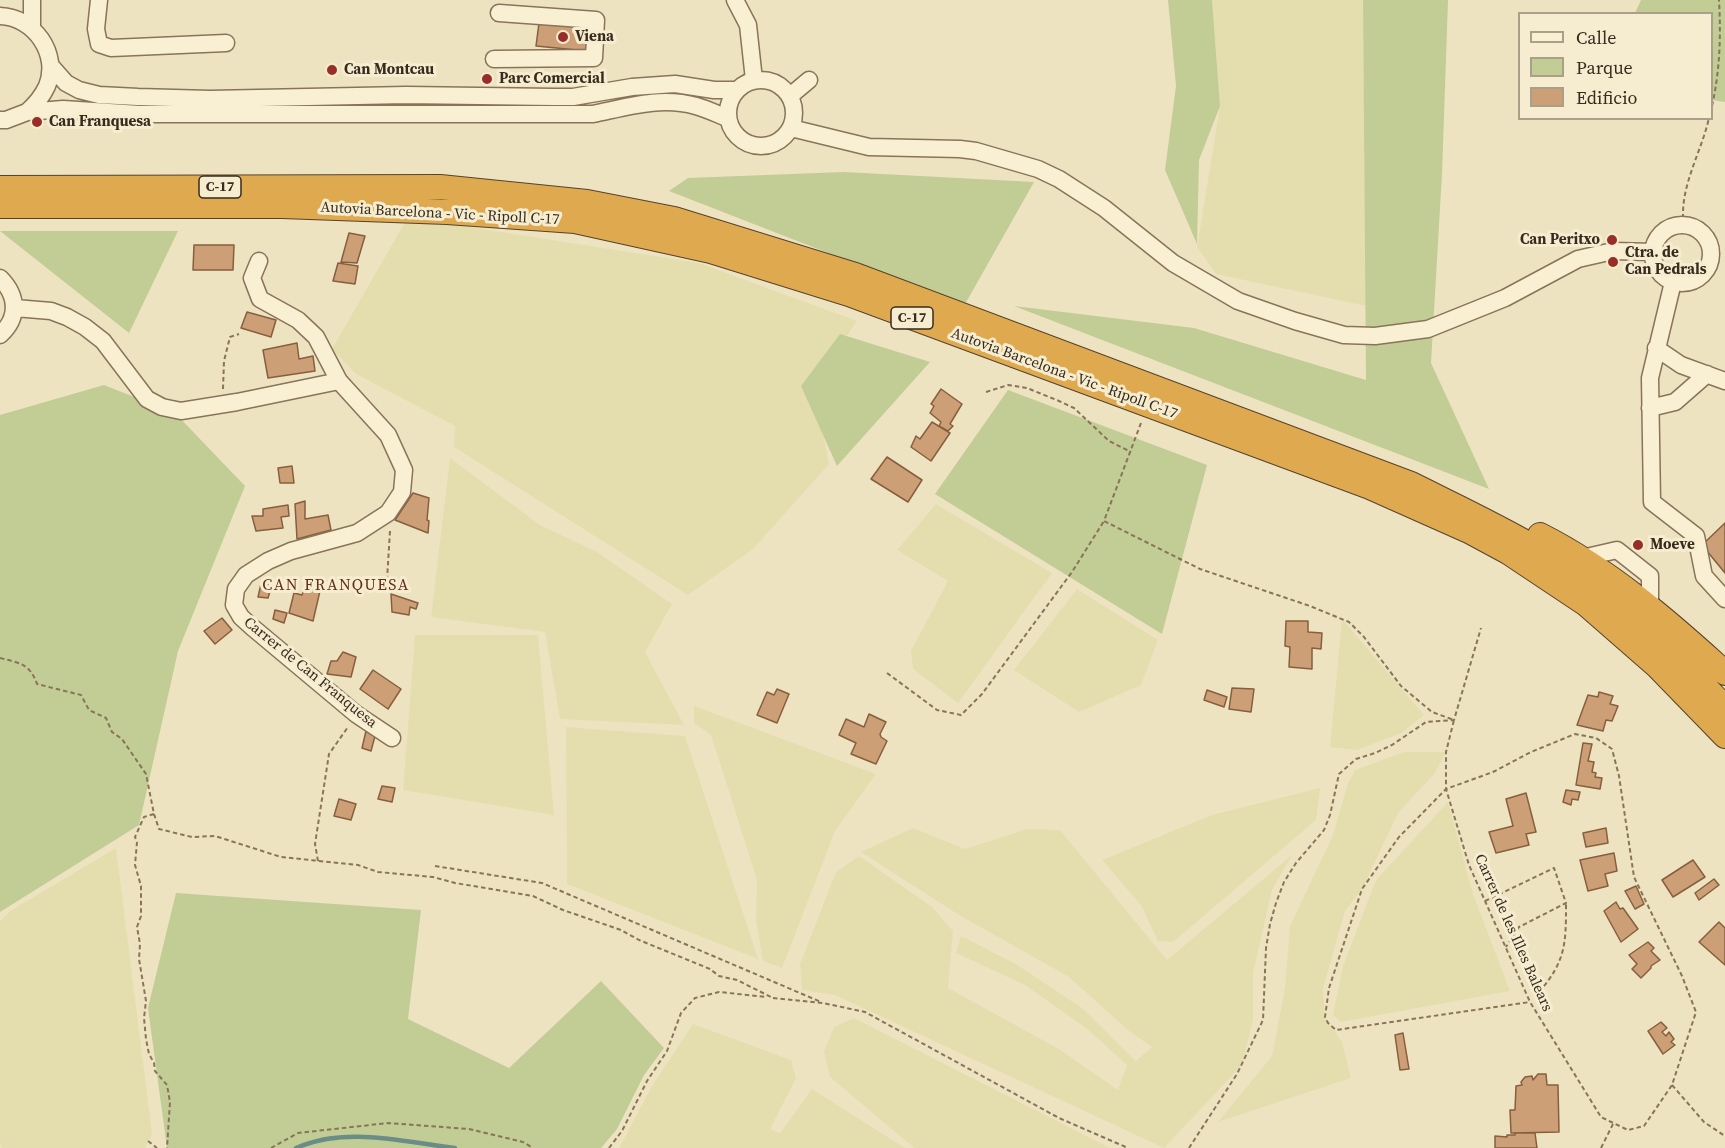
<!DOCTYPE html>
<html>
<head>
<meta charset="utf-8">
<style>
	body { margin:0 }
	#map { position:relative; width:1725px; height:1148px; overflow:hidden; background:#eee3c1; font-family:"Source Serif 4",serif }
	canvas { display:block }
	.legend { position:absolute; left:1518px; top:12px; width:195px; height:108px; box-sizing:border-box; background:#f6edd0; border:2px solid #aa9f88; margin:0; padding:8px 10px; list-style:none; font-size:18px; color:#372b1d }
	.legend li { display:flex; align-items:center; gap:12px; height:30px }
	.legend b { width:30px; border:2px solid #aa9f88 }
</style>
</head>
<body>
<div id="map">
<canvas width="1725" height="1148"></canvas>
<ul class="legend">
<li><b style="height:8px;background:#f9f0d4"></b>Calle</li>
<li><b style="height:16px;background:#c2cc95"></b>Parque</li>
<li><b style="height:16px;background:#cd9f76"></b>Edificio</li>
</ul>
</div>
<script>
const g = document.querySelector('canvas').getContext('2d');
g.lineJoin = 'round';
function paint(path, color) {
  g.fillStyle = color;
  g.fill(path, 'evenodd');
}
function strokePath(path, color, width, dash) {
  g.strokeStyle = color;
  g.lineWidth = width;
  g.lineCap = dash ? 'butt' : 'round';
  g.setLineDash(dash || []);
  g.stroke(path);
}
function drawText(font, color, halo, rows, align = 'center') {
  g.font = font + ' "Source Serif 4",serif';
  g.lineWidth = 6;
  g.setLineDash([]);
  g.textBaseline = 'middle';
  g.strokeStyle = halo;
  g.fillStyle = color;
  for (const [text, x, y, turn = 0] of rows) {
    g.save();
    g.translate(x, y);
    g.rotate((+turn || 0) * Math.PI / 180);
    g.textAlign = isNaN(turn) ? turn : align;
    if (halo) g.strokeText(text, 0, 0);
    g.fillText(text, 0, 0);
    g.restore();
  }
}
const farmland = new Path2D(`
	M1212 0H1363L1366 306 1216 274 1197 247 1220 106Z
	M431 221 699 263 857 321 813 384 829 464 754 548 688 595 454 447 455 426 356 374 332 349 405 222Z
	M450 458 540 525 597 552 672 604 645 652 684 725 560 719 545 632 431 617Z
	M936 504 1052 573 958 703 913 669 911 651 948 581 897 550Z
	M1077 589 1158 640 1141 685 1079 712 1014 670Z
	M1342 619 1424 715 1401 733 1357 750 1330 747Z
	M415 635H538L554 815 403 790Z
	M694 706 876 774 835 831 782 968 763 961 756 920 757 880 711 735 694 723Z
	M566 727 685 736 758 959 567 884Z
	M1404 752H1446L1435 773 1398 813 1362 889 1345 911 1323 989 1325 1017 1342 1042 1351 1078 1218 1122 1272 1056 1285 988 1290 926 1333 835 1348 783 1355 770Z
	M1320 788 1316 820 1173 942 1158 941 1141 905 1102 860 1212 815Z
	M1448 802 1473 894 1510 991 1341 1022 1333 1015 1343 966 1376 880Z
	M913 828 965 849 1027 829 1060 830 1167 960 1292 855 1272 890 1253 973V1020L1242 1065 1164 1148 835 995 802 990 800 964 836 872 859 856 932 907 953 931 948 988 1059 1049 1118 1090 1127 1065 1086 1028 1025 985 956 953 961 936 1016 964 1082 1008 1136 1061 1152 1047 1129 1031 1069 977 959 915 861 852Z
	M116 848 152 1134 145 1148H2L0 1143V921L10 911Z
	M854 1018 1110 1148H914L830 1077 824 1052 834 1027Z
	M693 1024 791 1060 796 1078 770 1129 780 1133 812 1089 905 1148H619L652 1086Z`);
const green = new Path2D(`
	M1168 0H1212L1220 106 1199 160 1197 244 1165 170 1176 86Z
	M1363 0H1448L1442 174 1431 363 1489 489 1014 306 1194 328 1366 380Z
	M1641 0H1725V102L1712 100V14L1635 13Z
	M844 172 1034 182 964 306 669 191 688 178Z
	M0 231H178L129 333Z
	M840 334 930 362 837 466 801 386Z
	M104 385 175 413 245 486 178 651 139 825 0 912V415Z
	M1008 390 1207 465 1162 634 935 494Z
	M176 893 421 910 408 1019 509 1068 601 981 664 1048 644 1075 617 1129 601 1148H167L148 1008Z`);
const stream = new Path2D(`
	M296 1148C346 1126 403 1142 455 1148`);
const building = new Path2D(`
	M539 23 589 28 587 51 536 46Z
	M349 233 365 236 357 263 341 262Z
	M194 245H234L233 270H193Z
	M338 263 358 266 355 284 333 281Z
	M247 312 276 320 271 337 241 328Z
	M297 343 299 359 313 356 315 371 268 378 263 350Z
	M941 389 962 404 950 424 953 426 948 431 939 426 941 422 930 413 934 406 931 404Z
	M932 422 950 433 931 461 911 447 916 436 920 439Z
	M887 457 922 480 908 502 871 479Z
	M292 466 294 483H280L278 468Z
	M413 493 429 498 427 520 429 521 428 533 395 520Z
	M305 501V519L328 515 331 530 297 539 295 504Z
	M288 505 289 516 281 517 283 528 256 531 252 516H263V509Z
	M1725 523V573L1702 545Z
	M261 584 272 585 268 598 258 597Z
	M305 587 320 591 313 621 289 613 294 593 302 595Z
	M391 594 418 603 416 609 410 607 409 615 392 612Z
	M275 610 287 613 284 623 273 619Z
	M222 618 232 630 215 644 204 631Z
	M1286 621H1308V632L1322 633 1321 649 1312 648V669L1289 667 1290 647 1285 646Z
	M343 652 356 657 351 677 327 674 331 661H337Z
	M373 670 401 689 388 709 360 689Z
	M1232 688 1254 689 1251 712 1229 709Z
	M777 689 789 694 777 723 757 715 767 692 774 695Z
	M1207 690 1227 697 1224 707 1204 700Z
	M1599 692 1613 696 1610 704 1618 706 1612 721 1606 720 1603 731 1577 725 1588 695 1598 697Z
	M869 714 886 722 880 734 881 737 887 741 876 764 851 754 856 743 839 735 846 719 864 727Z
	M366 731 375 736 371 751 362 748Z
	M1583 743 1592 744 1588 761 1594 762 1592 772 1596 773 1595 777 1602 778 1600 789 1576 785Z
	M382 786 395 788 392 802 378 799Z
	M1566 790 1580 792 1578 800 1572 799 1571 805 1563 802Z
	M1526 793 1536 832 1526 834 1529 845 1496 853 1489 832 1513 826 1506 799Z
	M339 799 356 804 351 820 334 816Z
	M1606 828 1608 843 1586 847 1583 833Z
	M1614 853 1617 871 1605 874 1608 886 1588 891 1580 860Z
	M1693 860 1705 877 1673 897 1662 880Z
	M1714 879 1719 885 1699 900 1695 893Z
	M1636 886 1644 904 1635 909 1625 891Z
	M1616 902 1620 909 1623 908 1638 929 1621 942 1604 911Z
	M1719 922 1725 928V965L1699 942Z
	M1648 942 1654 948 1651 951 1660 960 1651 966V968L1641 978 1632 969 1637 964 1629 955Z
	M1661 1022 1667 1028 1662 1032 1666 1036 1669 1032 1674 1039 1671 1042 1675 1045 1663 1054 1648 1031Z
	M1403 1033 1409 1069 1400 1070 1395 1035Z
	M1538 1074H1546L1547 1085H1558L1559 1132 1511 1133 1510 1110H1515L1516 1086 1522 1085 1521 1082 1525 1077 1532 1076 1533 1080Z
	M1515 1133H1535L1537 1148H1495V1136L1507 1137V1135H1515Z`);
const path = new Path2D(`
	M1712 106C1720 70 1721 36 1719 0
	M1684 226C1678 189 1701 154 1709 118
	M223 389 224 361 230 337 239 334
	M986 392 1008 385 1027 388 1059 401 1074 408 1109 441 1131 452
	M1141 423 1104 521 1200 569 1310 606 1349 622 1364 637 1401 686 1432 712 1454 720 1446 752V789L1469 865 1530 1002 1601 1117 1628 1130 1644 1126 1672 1085 1696 1012 1682 976 1634 877 1619 776 1612 749 1596 738 1575 734 1531 752 1493 772 1446 789 1399 837 1362 889 1329 988 1325 1017 1328 1023 1336 1030 1530 1002
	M390 531 387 580 392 592
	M0 658C20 663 30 664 37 684L81 695 89 710 106 718 112 732 122 739 146 774 154 814 159 829 192 837 215 836 281 857 358 865 378 872 433 877 455 883 533 896 563 910 621 930 639 940 710 969 719 976 737 980 771 997
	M887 673 937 710 961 715 982 694 1072 572 1104 521
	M154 814 144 817 135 837 137 842 135 865 141 886V916L137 927 140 944 139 959 146 1001 144 1018 146 1039 149 1054 154 1063 155 1071 167 1085 170 1102 167 1148
	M318 861 315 844 329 754 348 727
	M435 866 542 883 821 1002
	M1485 901 1554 868 1566 903 1519 927 1506 947
	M1539 992C1566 961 1566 943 1566 904
	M773 998 823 1003 865 1012 1059 1118 1128 1148
	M1672 1085 1704 1122 1725 1136
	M148 1141 157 1148
	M271 1148 298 1133 388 1123 469 1129 523 1142 533 1148
	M609 1148 622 1131 647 1081 667 1051 681 1013 695 998 719 992 767 997
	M1189 1148 1237 1074 1263 1020 1266 948 1270 924 1276 903 1284 882 1296 863 1324 830 1330 815 1339 774 1356 759 1375 753 1392 745 1426 722 1454 720 1481 628
	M1601 1148 1613 1124`);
const minor = new Path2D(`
	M32 0V29
	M99 0 96 29 99 44 111 48 226 43
	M735 0 748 25 754 80
	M0 16C34 17 60 54 47 86 42 97 36 104 27 112
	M494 59 594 58 596 20 499 13
	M51 66 66 83 79 90 99 95 138 97 210 99 406 95 554 97H573L632 87 675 84 714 90H737
	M728 113a33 33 0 1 1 66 0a33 33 0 1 1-66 0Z
	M790 96 809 80
	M0 120H6L27 112 63 109 139 114H593C627 107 661 96 696 106 707 109 717 114 727 118
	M791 128 869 147 960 149 976 151 1038 169 1059 179 1104 208 1173 263 1238 301 1295 321 1344 335 1375 336 1428 329 1505 298 1578 259 1613 251 1654 252
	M1653 254a29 29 0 1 1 58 0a29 29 0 1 1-58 0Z
	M259 261 252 278 260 299 298 320 316 337 339 381 388 435 404 470 402 492 388 513 357 533 291 551 268 561 246 575 236 589 234 605 241 617 252 627 356 714 392 738
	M0 278C18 296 19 318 0 335
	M1673 282 1650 378 1652 502 1696 536 1704 576 1725 599
	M15 308 51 311 67 317 85 327 103 341 147 399 162 407 181 411 237 402 339 381
	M1656 348 1681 365 1725 381
	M1650 408 1675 402 1707 374
	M1582 558 1617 550 1650 576V607`);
const highway = new Path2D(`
	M0 188 440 187 587 202 674 219 855 275 1411 484C1453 505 1496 525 1537 549 1606 592 1670 648 1725 708
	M0 206H282L447 212 575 221 711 251 849 294 1370 487 1469 531 1508 552 1586 604 1657 666 1725 736
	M1540 535C1609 570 1668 621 1725 673`);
const markers = [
	[563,37,6,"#972e28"],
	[332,70,6,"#972e28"],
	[487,79,6,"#972e28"],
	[37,122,6,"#972e28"],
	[1612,240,6,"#972e28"],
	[1613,262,6,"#972e28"],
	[1638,545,6,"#972e28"]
];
const shields = [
	[220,187,42],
	[912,318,42]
];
const shieldNames = [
	["C-17",220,187],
	["C-17",912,318]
];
const poiNames = [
	["Viena",575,37],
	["Can Montcau",344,70],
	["Parc Comercial",499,79],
	["Can Franquesa",49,122],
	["Can Peritxo",1600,240,"right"],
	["Ctra. de",1625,253],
	["Can Pedrals",1625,270],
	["Moeve",1650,545]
];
const streetNames = [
	["Autovia Barcelona - Vic - Ripoll C-17",440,214,3],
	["Autovia Barcelona - Vic - Ripoll C-17",1064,374,20],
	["Carrer de Can Franquesa",310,673,39],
	["Carrer de les Illes Balears",1513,933,66]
];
const neighbourhoodNames = [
	["CAN FRANQUESA",336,586]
];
paint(farmland, '#e4deae');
paint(green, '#c2cc95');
strokePath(stream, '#6a8e87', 4.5);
paint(building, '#cd9f76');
strokePath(building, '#875f3e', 1.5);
strokePath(minor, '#887458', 19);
strokePath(highway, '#55422d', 26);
strokePath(path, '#887458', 2, [4.5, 3]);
strokePath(minor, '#f9f0d4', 16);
strokePath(highway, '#dfa950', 24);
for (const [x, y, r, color] of markers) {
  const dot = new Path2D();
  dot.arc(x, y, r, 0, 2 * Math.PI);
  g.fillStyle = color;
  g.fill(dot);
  strokePath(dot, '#f6edd0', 2);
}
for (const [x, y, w] of shields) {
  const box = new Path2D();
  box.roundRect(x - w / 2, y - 11, w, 22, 4.5);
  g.fillStyle = '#f6edd0';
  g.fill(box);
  strokePath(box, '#372b1d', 1.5);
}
drawText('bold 14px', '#372b1d', null, shieldNames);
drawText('bold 15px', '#372b1d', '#f6edd0', poiNames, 'left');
drawText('15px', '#372b1d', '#f6edd0', streetNames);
g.letterSpacing = '1.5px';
drawText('16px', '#642f1c', '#f6edd0', neighbourhoodNames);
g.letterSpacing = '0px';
</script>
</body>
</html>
